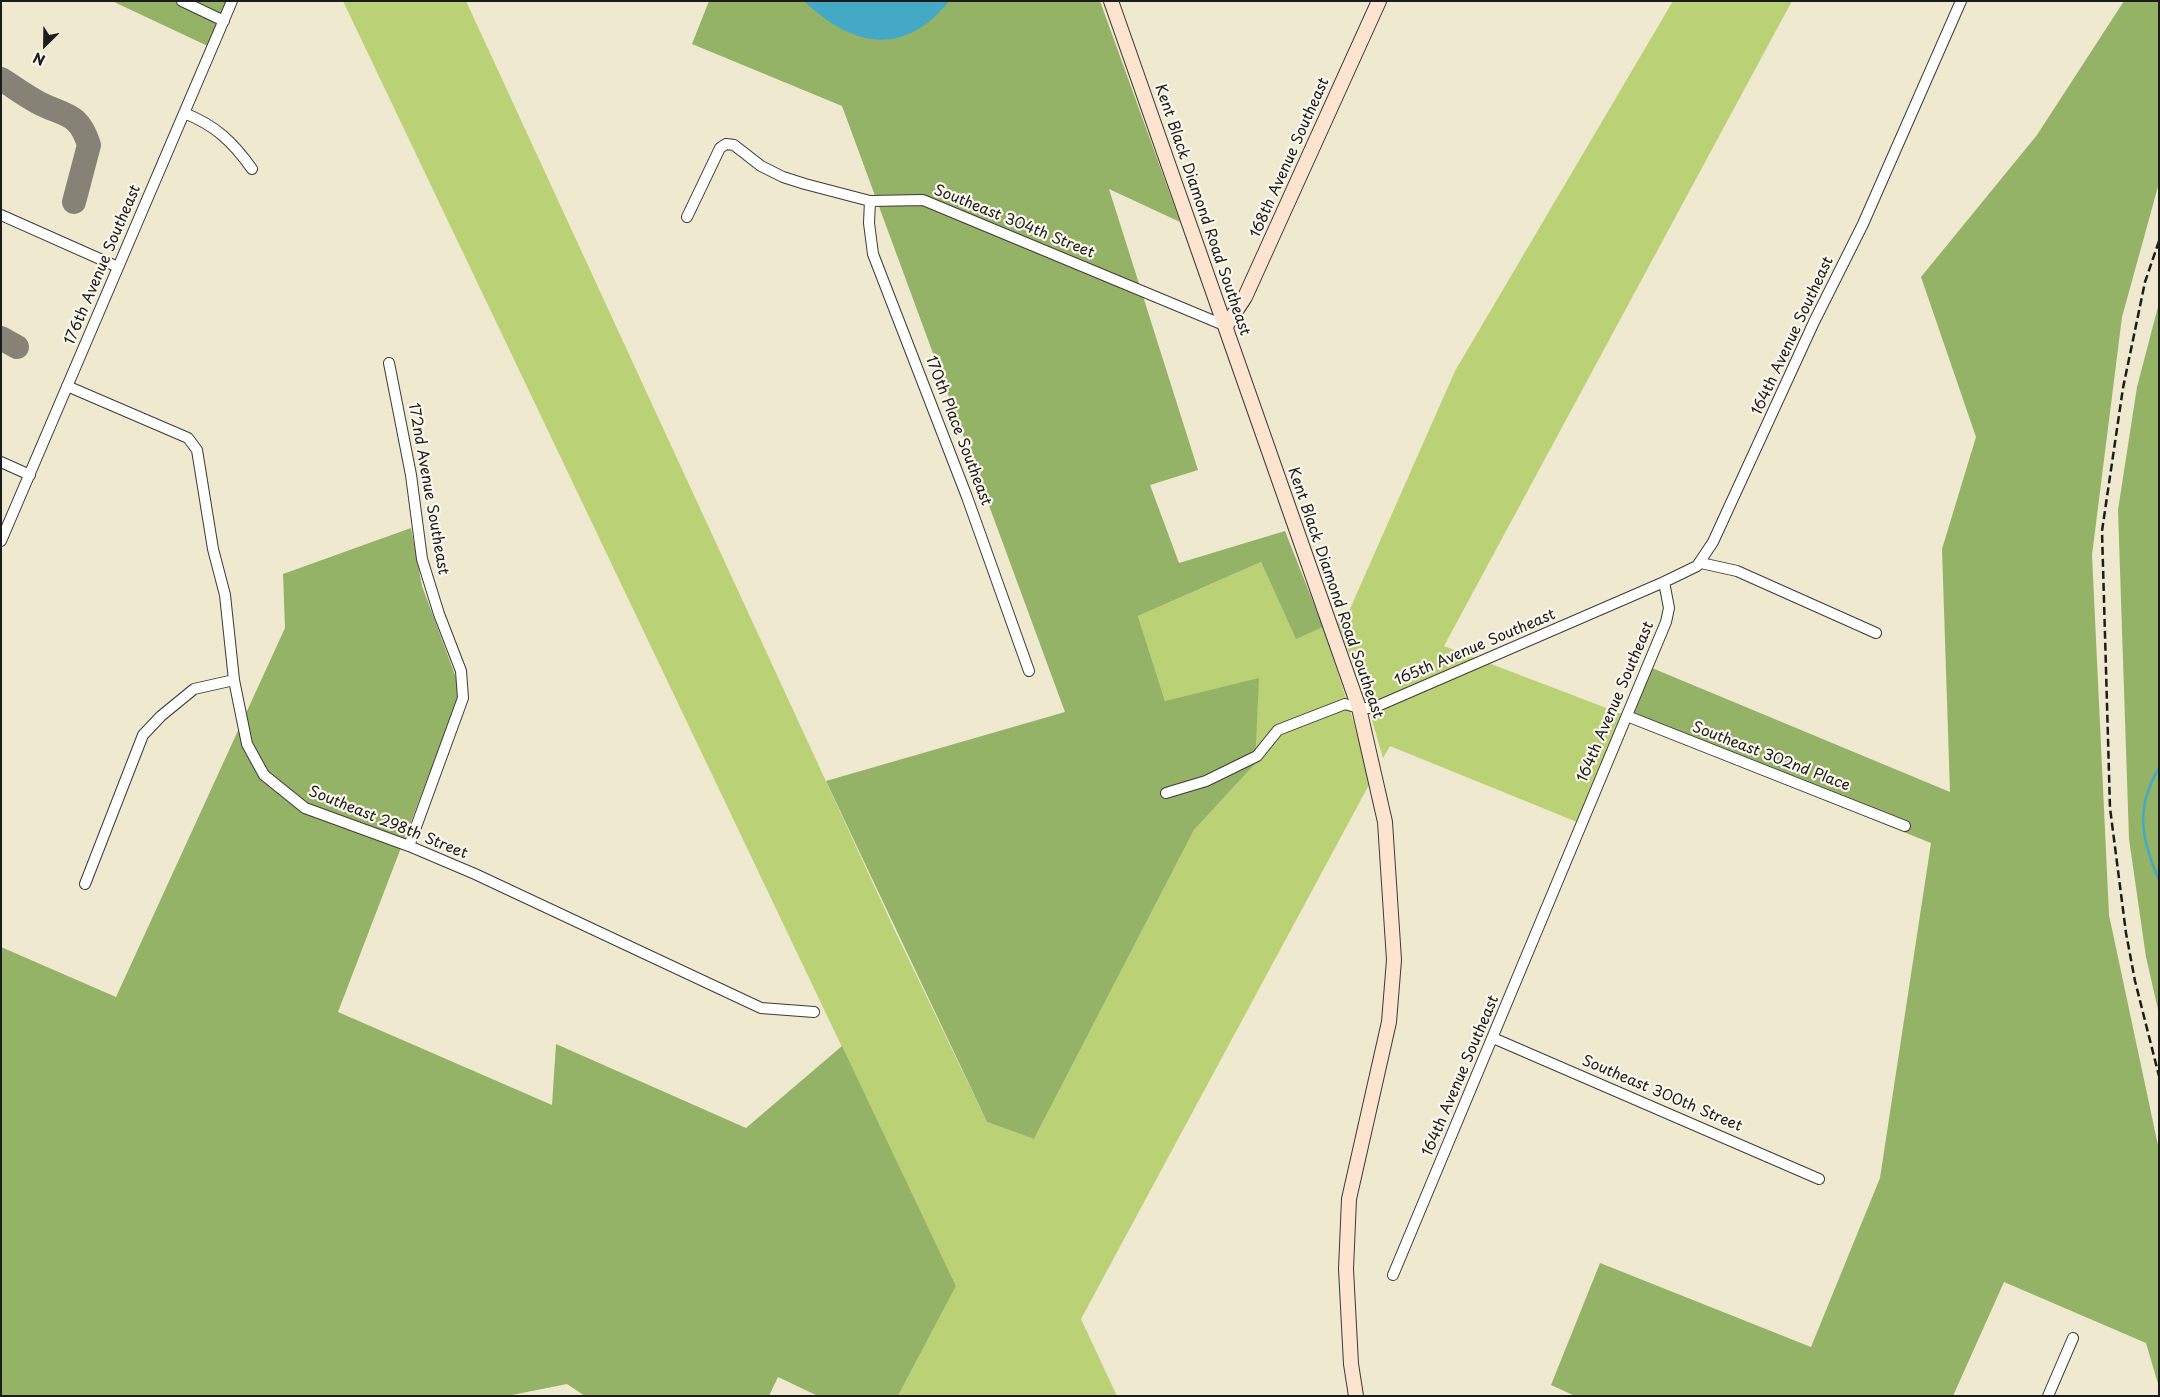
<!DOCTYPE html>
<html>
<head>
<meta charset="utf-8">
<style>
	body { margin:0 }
	#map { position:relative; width:2160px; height:1397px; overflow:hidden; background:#efe9cf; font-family:"Playpen Sans",sans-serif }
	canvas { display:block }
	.frame { position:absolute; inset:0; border:2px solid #1c1c1c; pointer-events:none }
	.north { position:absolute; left:20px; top:20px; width:50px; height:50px; -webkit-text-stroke:4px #fbf7ec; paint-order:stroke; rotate:203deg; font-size:14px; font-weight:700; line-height:20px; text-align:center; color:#1c1c1c }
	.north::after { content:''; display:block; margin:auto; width:18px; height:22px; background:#1c1c1c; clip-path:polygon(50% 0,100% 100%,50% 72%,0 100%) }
</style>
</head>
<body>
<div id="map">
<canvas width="2160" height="1397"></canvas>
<div class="frame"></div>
<div class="north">N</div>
</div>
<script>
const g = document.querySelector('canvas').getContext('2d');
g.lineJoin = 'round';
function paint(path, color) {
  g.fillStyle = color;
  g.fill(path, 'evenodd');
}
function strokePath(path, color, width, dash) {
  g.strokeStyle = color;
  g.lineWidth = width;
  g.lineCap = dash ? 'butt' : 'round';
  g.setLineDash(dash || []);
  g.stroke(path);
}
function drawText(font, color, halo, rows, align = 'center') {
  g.font = font + ' "Playpen Sans",sans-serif';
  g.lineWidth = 4.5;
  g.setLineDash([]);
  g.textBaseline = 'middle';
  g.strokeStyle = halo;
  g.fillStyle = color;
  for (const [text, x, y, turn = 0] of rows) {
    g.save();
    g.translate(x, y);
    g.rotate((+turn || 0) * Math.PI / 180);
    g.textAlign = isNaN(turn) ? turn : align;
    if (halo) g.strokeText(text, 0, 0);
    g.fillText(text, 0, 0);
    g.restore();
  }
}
const green = new Path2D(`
	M343 1H466L895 931 987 1122 1034 1139 1194 830 1255 764 1165 701 1138 616 1261 562 1296 638 1323 627 1354 723 1370 783 1081 1319 1117 1396H898L956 1286Z
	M1673 1H1792L1444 646 1622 714 1577 822 1390 746 1383 758 1362 686 1337 622 1346 618 1455 371Z`);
const forest = new Path2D(`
	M112 1H232L212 48Z
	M709 1H1100L1180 222 1109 189 1198 470 1150 485 1179 563 1285 531 1323 627 1296 639 1261 562 1138 616 1165 701 1259 678 1255 764 1194 830 1034 1139 987 1122 826 781 1065 712 842 106 692 44Z
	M2124 1H2159V183L2122 317 2092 555 2109 915 2159 1150V1387L2146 1343 2004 1282 1953 1396H1575L1551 1385 1600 1263 1811 1347 1880 1178 1931 843 1629 722 1652 668 1950 792 1942 549 1976 437 1921 277 2037 135Z
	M2159 303V1014L2146 957 2129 839 2118 510 2137 387Z
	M411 528 422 586 458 683V699L338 1012 552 1105 556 1044 746 1128 842 1046 956 1286 898 1396H818L778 1377 769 1396H585L567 1384 507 1396H1V947L116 997 285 628 283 574Z`);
const water = new Path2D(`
	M804 1H949C904 58 852 47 804 1Z`);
const stream = new Path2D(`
	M2159 768C2135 808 2141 839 2159 880`);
const taxiway = new Path2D(`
	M1 79C14 87 27 97 41 104 66 116 79 113 89 145L74 202
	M1 338 17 347`);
const street = new Path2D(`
	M182 1 224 21
	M184 113C215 125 233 142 252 169
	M870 201 869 223 873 254 967 497 1029 671
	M1 215 118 267
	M687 217 720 148 726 144 734 145 761 166 783 177 805 184 870 201 923 200 1226 326
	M389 363 411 475 422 559 439 614 461 671 463 698 409 846
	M67 386 188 438 197 450 213 549 225 595 234 680 247 744 264 775 305 808 409 846 475 874 761 1008 814 1012
	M1 462 30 475
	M1 541 232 1
	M1701 563 1737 571 1876 633
	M1627 716 1905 826
	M1166 793 1206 781 1257 756 1278 730 1345 704 1359 708H1373L1664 582
	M85 884 143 735 161 716 194 689 234 680
	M1493 1038 1819 1179
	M1393 1275 1666 622 1669 608 1664 582 1697 566 1713 542 1814 322 1863 224 1961 1
	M2048 1396 2073 1338`);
const secondary = new Path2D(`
	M1111 1 1359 708 1385 822 1394 960 1389 1022 1349 1199 1346 1269 1351 1364 1356 1396
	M1226 326 1245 297 1379 1`);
const rail = new Path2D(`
	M2159 241 2145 282 2123 388 2102 531 2110 808 2126 933 2135 981 2159 1076`);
const streetNames = [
	["168th Avenue Southeast",1290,158,-66],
	["Kent Black Diamond Road Southeast",1202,210,71],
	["Southeast 304th Street",1014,222,22],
	["176th Avenue Southeast",103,265,-67],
	["164th Avenue Southeast",1793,336,-65],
	["170th Place Southeast",958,431,69],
	["172nd Avenue Southeast",428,489,80],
	["Kent Black Diamond Road Southeast",1335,593,71],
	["165th Avenue Southeast",1475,648,-23],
	["164th Avenue Southeast",1616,702,-67],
	["Southeast 302nd Place",1771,757,21],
	["Southeast 298th Street",388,823,22],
	["164th Avenue Southeast",1461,1076,-67],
	["Southeast 300th Street",1662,1094,23]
];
paint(green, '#bbd176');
paint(forest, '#94b367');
paint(water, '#44a9c4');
strokePath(stream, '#44a9c4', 2.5);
strokePath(taxiway, '#868276', 24);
strokePath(street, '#3c3b37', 12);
strokePath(secondary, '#3c3b37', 16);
strokePath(street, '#fff', 10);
strokePath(secondary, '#fde4d0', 14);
strokePath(rail, '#1c1c1c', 2.5, [8, 4]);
drawText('15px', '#1c1c1c', '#fbf7ec', streetNames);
</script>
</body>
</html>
